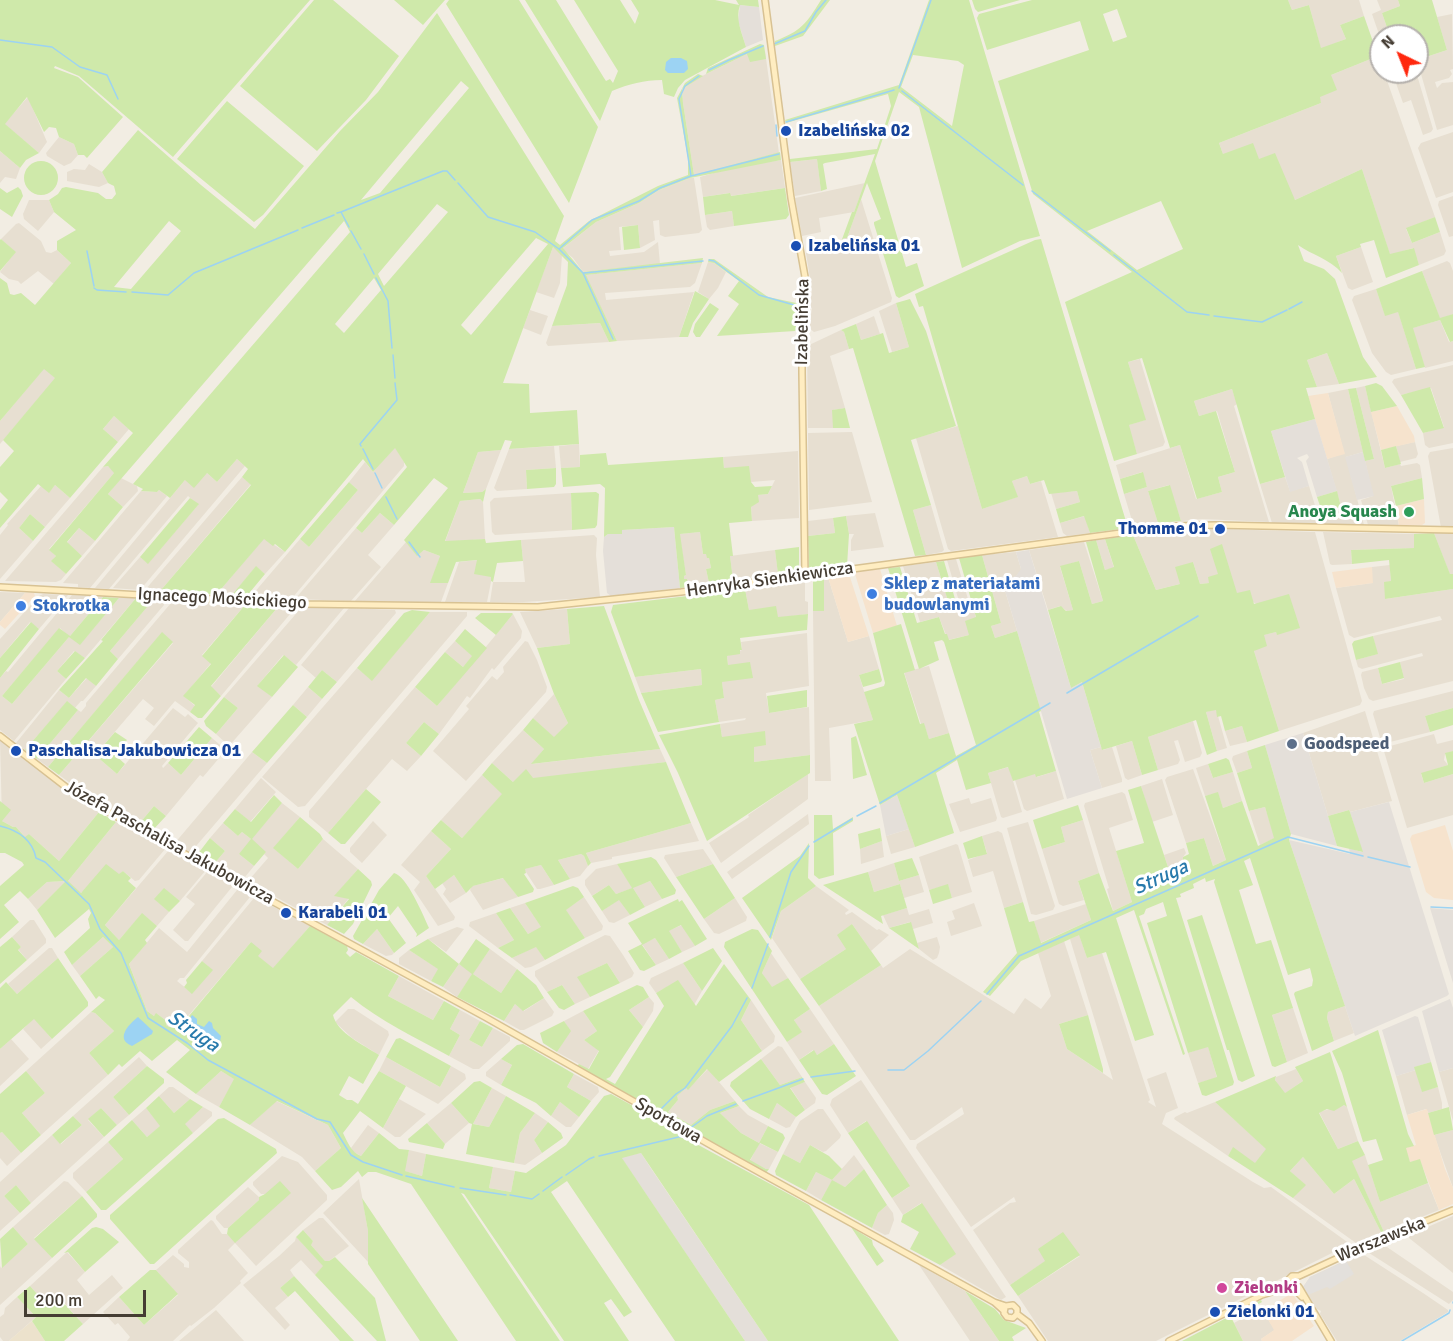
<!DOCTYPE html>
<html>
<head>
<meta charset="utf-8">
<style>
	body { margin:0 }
	#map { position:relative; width:1453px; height:1341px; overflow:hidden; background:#f2ede3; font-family:Signika,sans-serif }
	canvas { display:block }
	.north { position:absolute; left:1369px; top:24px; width:60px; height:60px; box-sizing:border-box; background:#fff; border:2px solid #b5b1ad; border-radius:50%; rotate:317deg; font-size:16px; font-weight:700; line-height:24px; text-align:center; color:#453d33 }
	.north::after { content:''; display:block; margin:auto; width:21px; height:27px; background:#ff280e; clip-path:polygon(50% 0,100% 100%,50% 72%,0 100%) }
	.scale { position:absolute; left:24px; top:1290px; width:122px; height:27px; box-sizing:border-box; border:3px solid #453d33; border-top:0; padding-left:8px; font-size:18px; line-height:21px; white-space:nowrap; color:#453d33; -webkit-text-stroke:4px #fff; paint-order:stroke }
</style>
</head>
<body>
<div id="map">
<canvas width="1453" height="1341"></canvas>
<div class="north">N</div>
<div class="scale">200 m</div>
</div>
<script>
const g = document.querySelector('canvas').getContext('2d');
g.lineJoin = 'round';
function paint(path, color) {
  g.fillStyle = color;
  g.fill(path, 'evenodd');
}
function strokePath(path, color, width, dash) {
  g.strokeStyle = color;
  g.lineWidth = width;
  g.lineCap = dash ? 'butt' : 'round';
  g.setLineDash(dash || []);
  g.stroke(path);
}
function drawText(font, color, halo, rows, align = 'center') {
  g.font = font + ' Signika,sans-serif';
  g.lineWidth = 6;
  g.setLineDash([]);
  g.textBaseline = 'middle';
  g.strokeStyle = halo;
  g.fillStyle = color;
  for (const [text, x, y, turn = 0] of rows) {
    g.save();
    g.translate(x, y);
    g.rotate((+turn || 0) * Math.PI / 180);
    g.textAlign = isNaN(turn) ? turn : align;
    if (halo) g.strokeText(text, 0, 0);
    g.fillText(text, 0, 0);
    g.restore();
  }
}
const residential = new Path2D(`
	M1288 0H1359L1364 16 1340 25 1346 39 1321 49 1309 5 1292 10Z
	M1377 0H1398L1400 6 1382 13 1390 36H1381V40L1372 14 1381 10Z
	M1452 14 1453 69 1450 70 1452 74 1449 78 1435 82 1437 88 1442 83 1453 82V125L1437 130 1417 60 1447 50 1437 17Z
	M753 51H765L779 153 694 175 683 103 682 89 700 77Z
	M1378 56 1381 72H1384L1435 217 1406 229 1412 243 1440 232 1446 251 1444 255 1419 265 1413 248 1390 255 1362 169 1295 200 1259 159 1223 154 1219 143 1321 103 1319 97 1331 75Z
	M1392 72H1402L1404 79 1417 75 1433 129 1431 132 1423 135 1411 100 1403 103Z
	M28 97 47 142 39 153 4 124Z
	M1453 132V192L1436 198 1418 148 1421 143Z
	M59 137 74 144 78 155 71 163 64 166 47 156 46 153Z
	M0 151 20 168 16 179 5 177 0 183Z
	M817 159 821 191 795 196 790 162Z
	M781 160 785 188 730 196 729 193 703 197 700 177 731 168Z
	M89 164 102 172 108 183 99 187 67 181V172L74 169 85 170Z
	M690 178H694L702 230 699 233 665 237 660 235 659 220 653 221 655 240 640 248 638 225 619 227 621 250 609 251 610 256 644 252 658 242 660 264 583 272 573 258 562 249 596 222 639 203 659 190Z
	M865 183 854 212 819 218 821 232 802 236 795 198Z
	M1453 196V236L1449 237 1438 205 1439 201Z
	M861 199 892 298 891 302 835 326 814 332 809 328 812 308 809 306 812 291 806 253 842 245 844 238H847Z
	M29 200H49L54 212 38 231 24 219 23 214Z
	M732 211 734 226 710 230 707 227 705 215Z
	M19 223 41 241 46 252 51 253 57 250 71 263 54 284 38 271 21 284 18 281 9 279 0 272 15 252 1 239 16 224Z
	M553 247 562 255 560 283 554 298 536 292Z
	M1361 247 1373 282 1352 290 1348 288 1336 256Z
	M1447 261 1450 263 1453 271V314L1440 319 1422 271Z
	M708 262 714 263 726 272 718 288 709 299 698 292Z
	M702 263 695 283 690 287 605 293 606 300 694 292 679 337 617 341 585 275Z
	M1376 289 1385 315 1398 311 1416 369 1391 375 1386 372 1372 353 1352 300 1354 296Z
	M896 303 909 347 892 352 879 311Z
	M530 310 548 316 541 335 523 328Z
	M874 316 880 334 861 340 856 324Z
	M1440 320 1449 342 1453 341V361L1425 368 1412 328Z
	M600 323 609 342 548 346 546 343 552 326Z
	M841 330 844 332 849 349 830 356 845 408 833 410V428H808L807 346Z
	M1327 353 1339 384 1317 387 1307 360Z
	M1140 359 1165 442 1163 446 1137 454 1128 425 1145 420 1128 362Z
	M1453 365V443L1429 448 1425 445 1423 433 1444 427 1431 388 1401 395 1392 382 1394 379Z
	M44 368 56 378 0 444V421Z
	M1365 386 1385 468 1400 464 1401 466 1417 463 1420 465 1422 478 1391 486 1399 526 1368 525 1361 500 1373 496 1365 461 1374 459 1356 388Z
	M1232 389 1237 404 1234 406 1269 522 1202 519 1181 521 1169 485 1148 491 1158 523 1134 527 1124 494 1147 487 1142 472 1120 479 1116 465 1180 445 1196 499 1222 492 1218 477 1235 472 1217 411 1199 416 1194 401Z
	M1348 389 1363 452 1346 457 1364 525 1325 524 1322 520V512L1341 506 1327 459 1344 453 1328 393Z
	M114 416 129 429 118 442 103 429Z
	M958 426 982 509 1017 497 1012 481 1027 476 1030 484 1041 481 1058 537 951 551 948 549 916 438Z
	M852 432 872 502 809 510 808 433Z
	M1415 442 1418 454 1416 458 1400 462 1396 446Z
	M579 444 580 467 561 468 559 446Z
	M554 446 556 468 526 470 527 489 497 491 494 488 509 449Z
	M395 447 404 462V466L293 597 253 594 300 539 309 547 358 490 349 482 365 462 373 472Z
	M1453 448V574L1450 575 1434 533H1442L1428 456 1430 452Z
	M501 450 486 489 482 492 463 493 478 452Z
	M798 451 799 518 752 521 751 507 758 495 768 494 775 480 751 482 724 468 723 457Z
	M237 459 245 466 140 590 113 588 140 557 148 563 198 505 188 496 109 589 95 588 185 480 207 473 217 482Z
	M108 466 115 472 49 549 56 556 52 561 66 574 61 580 56 582 5 581 103 467Z
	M242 477 251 484 161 590H145Z
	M1285 477 1290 491 1309 486 1318 515V521L1315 524 1272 523 1260 484Z
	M121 478 137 486 138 491 123 507 108 494Z
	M55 485 70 498 45 527 30 514 19 528 33 541 0 579V535L8 525 7 524 41 486 49 492Z
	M159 490 167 496 90 588 78 587V584L63 583 141 491 157 492Z
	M1077 491 1080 502 1056 509 1051 493Z
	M571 493 572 530 495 535 492 532 490 502 494 498Z
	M480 499 483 502 485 539 445 542 460 501Z
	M931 505 944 550 942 552 926 555 913 510Z
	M380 513 394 525 368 555 381 567 351 601 295 599 356 528 362 533Z
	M875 513 884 547 851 551V540L854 534H849L846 516Z
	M1085 516 1090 533 1067 536 1063 533 1060 523Z
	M833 518 835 533 808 536V521Z
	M79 528 95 541 82 556 67 543Z
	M1193 528 1315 532 1362 701 1360 705 1279 731 1254 651 1263 635 1276 632 1277 634 1299 628 1237 593 1218 574 1209 583 1200 584 1193 562 1180 584 1156 590 1133 535Z
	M700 532 703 554H706L709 558 711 568 706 569 709 583 688 587 687 580H684V576L686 575 679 534Z
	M1323 532 1414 534V548L1351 550 1352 564 1332 565 1330 564Z
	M594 535 597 538 596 555 600 597 524 602H490L493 582H525L521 540Z
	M264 538 285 552 265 574 256 567 231 596 216 595Z
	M1105 539 1114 568 1105 570 1096 540Z
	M406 542 417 555 424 550 440 556 431 583H448L441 602H354Z
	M1084 542 1103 601 1092 604 1079 561 1060 567 1073 610 1067 611 1060 606 1048 610 1029 550Z
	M775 550 778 574 733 580 730 556Z
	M1016 552 1021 569 1020 573 1016 576 1009 579 1007 575 1001 577 1017 631 995 638 991 626 1001 623 982 555Z
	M956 559 968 599 971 598 976 618 969 635 948 640 939 617 920 622 903 566 936 562 948 601 958 598 947 560Z
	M478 560 492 577 487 602H445L459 562Z
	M1390 565 1391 582 1385 599 1453 589V681L1373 701 1369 699 1364 688 1361 675 1362 672 1378 668 1382 684 1404 679 1400 662 1423 656 1422 653 1362 669 1358 667 1356 660 1377 654 1373 636 1442 620 1440 616 1354 638 1349 635 1336 588 1372 583V567Z
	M824 577H828L848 642 869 636 879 669 859 675 873 720 829 728 831 781H815L813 611H824Z
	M805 581V601L808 602V614L778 618 749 610 745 589Z
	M0 592 25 593 0 622Z
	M43 594 68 595 39 629 30 622 0 658V639L39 596Z
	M72 595 103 597 70 636 80 644 119 598H136L85 658 74 651 57 671 66 679 14 741 0 730V678L6 671 8 672ZM60 628 69 637 12 704 2 696Z
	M152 601H163L164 605 118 659 110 651Z
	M171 603H210L245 605 202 655 211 663 184 696 195 706 190 712 175 701 154 726 145 719 154 708 143 699 95 755 117 774 173 708 185 717 188 714 198 723 162 766 163 768 168 763 181 775 212 738 226 750 203 777 200 775 166 816 154 806 139 824 95 801 59 775 173 643 162 633 48 767 37 759 78 710 81 712 86 706V703Z
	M278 607H296L221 696 211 687Z
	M301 608H344L296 665 283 655 258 685 272 697 229 746 216 734 238 708 224 697Z
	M349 608 395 610 396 613 337 682 322 670 316 678 301 665Z
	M567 609 570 644 537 648 520 612Z
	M430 612H467V616L305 806 298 807 262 777 357 668 372 680Z
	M513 614 522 631 521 638 494 670 492 668 470 698 467 696 439 734 424 722 406 743 421 756 407 771 392 759 328 833 309 817V811L415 687 437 706Z
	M807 633 809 686 766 693 769 713 809 707 810 755 754 762V747L722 737 720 724 745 720 746 718 719 722 715 700 724 698 722 682 728 665 727 656 742 650 741 642Z
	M455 641 473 656 463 667 445 652Z
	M525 641 528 642 537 660 547 687 546 692 466 781 433 751 469 709 466 706 492 676 497 680 504 672 503 667Z
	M929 666 949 733 929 739 924 724H921L904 672Z
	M701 669 702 685 641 693 635 677Z
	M87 678 96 686 83 701H81L75 708 67 702 25 750 16 743 59 690 69 698Z
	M308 687 322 699 307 717 293 705Z
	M1453 691V708L1425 716 1430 732 1382 744 1373 714 1374 711Z
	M554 694 568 723 554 738 533 718Z
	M1216 709 1227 748 1217 751 1206 712Z
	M1365 711 1392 801 1350 812 1349 810 1328 816 1303 733Z
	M1193 721 1202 753 1200 757 1185 762 1178 740 1174 741 1180 760 1178 764 1158 770 1148 737Z
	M1242 726 1247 742 1230 746 1225 731Z
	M523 730 544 749 532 764 660 749 666 762 513 782 492 763Z
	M1434 734 1437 744 1453 740V751L1445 754 1444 760 1448 765 1421 774 1424 783 1453 774V815L1407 828 1383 748Z
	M0 740 77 799 99 812 59 861 29 834 26 838 16 827H13L2 821Z
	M1132 741 1142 775 1128 780 1125 778 1116 746Z
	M1101 747 1103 750 1112 747 1122 779V782L1102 788 1090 750Z
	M1247 751 1252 768 1237 773 1232 759 1233 756Z
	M252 752 267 763 191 852 174 844Z
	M1208 764 1213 778 1233 772 1242 801 1223 808 1218 793 1205 796 1196 768Z
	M1009 767 1022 812 1003 818 1001 817 988 773Z
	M1193 769 1226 860 1213 866 1204 838 1186 843 1165 780 1167 777Z
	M1056 771 1064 799 1027 811 1024 809 1015 780 1035 773 1037 777Z
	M808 774V799L721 863 709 843 749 817 748 815Z
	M482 775 503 794 462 838 441 820Z
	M261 778 276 792 250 822 235 809Z
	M1162 779 1173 815 1152 822 1141 786Z
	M1122 792 1125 794 1133 820 1109 828 1132 902 1113 911 1107 889 1109 888 1084 806 1085 803Z
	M969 798 971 804 991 798 997 818 996 821 960 832 949 804Z
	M282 803 300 817 274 848 298 869 323 839 358 869 335 896 349 898 327 925 250 883 249 880 268 858 264 854 266 852 239 854 254 866 245 877 240 878 214 864 225 851 210 838 223 823 238 836 242 832 251 839Z
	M1265 807 1275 838 1260 845 1249 811Z
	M808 814 809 824 732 879 727 872Z
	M1083 820 1099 873 1078 881 1084 900 1063 906 1059 904 1042 849 1065 842 1061 827Z
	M373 821 387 835 362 863 350 852V848Z
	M116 822 166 848 139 880 135 881 123 871 119 875 80 893 67 881 37 910 28 899 47 882 68 881Z
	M1028 822 1055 906 1053 910 1036 915 1031 914 1007 828Z
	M691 823 699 841 612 857V859L591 863 586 853Z
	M909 829 915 847 891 854 886 836Z
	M431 831 451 849 426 876 455 917 454 920 438 926 414 890 420 882 401 865Z
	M998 831 1002 833 1023 902 1004 908 993 871 973 877 968 860 987 853 982 836Z
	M882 841 884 857 861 864 860 849Z
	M956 844 958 845 972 892 952 898 948 885 929 890 919 857Z
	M1184 848 1186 853 1183 857V866L1169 870 1164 855Z
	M703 849 713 864 676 877 664 858 665 855Z
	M169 850 206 870 180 901 164 889 155 899 169 912 157 926 142 914 119 940 105 925Z
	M581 854 584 856 588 866 580 876 570 879 558 860Z
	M894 863 899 881 919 875 924 892 904 898 900 884 874 892 868 872Z
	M617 864 632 887 650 881 662 899 645 907 633 888 616 894 609 885 592 896 585 885V880L596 869Z
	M541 865 554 885 540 889H537L524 869Z
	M208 871 231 884 232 887 188 941H185L173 930 195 904 186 897Z
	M454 875 466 893 450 903 443 894 446 889 442 883Z
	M504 878 518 897 483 910 470 890 472 886Z
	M816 886 849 910 845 913 846 915 852 912 877 930 879 929 889 935 871 951 852 924 846 949 800 979 772 938 781 911Z
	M241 889 250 894V897L184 978H180L177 981 192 993 212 970 202 961 254 898H257L310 926 273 969 257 956 251 942 183 1022 169 1027 166 1025 168 1022 157 1014 154 1016 147 1011 129 964 159 928 187 952 237 890Z
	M584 897 603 926 602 930 585 938 565 910Z
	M735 898 747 917 746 921 719 934 714 933 704 919Z
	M619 899 630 915 614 923 609 922 602 911Z
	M525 903 542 928 528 934 510 908Z
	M974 903 982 926 951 936 947 922 955 919 952 911Z
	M1086 904 1091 920 1040 943 1034 921Z
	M907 908 909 915 929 909 933 923 913 929 910 922 889 928 883 915Z
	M496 913 514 940 498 948 469 926 470 922Z
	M30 920H34L46 939V943L27 960 18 949 21 947 12 937Z
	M682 925 695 946 682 952 668 931Z
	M457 927 464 929 446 952 428 939Z
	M377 929 394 953 392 955 386 956 363 944Z
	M1079 934 1087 958 1102 953 1150 1100 1148 1102 1156 1107 1147 1079 1166 1072 1178 1108 1166 1113 1162 1124 1253 1182 1264 1188 1271 1187 1350 1244 1156 1341H1048L1018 1296 1080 1256 1046 1261 1010 1285 973 1230 1010 1203 1016 1202 1014 1197 971 1227 916 1148 917 1144 964 1114 962 1107 915 1140H910L819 1006 881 965 883 968 910 949 1014 1014 1025 998 1041 1009 1051 996 1038 953 1064 941 1088 1015 1059 1024 1067 1049 1113 1080 1070 939Z
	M605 935 610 936 623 955 634 973 632 977 620 983 607 963 578 977 590 997 575 1004 562 985 547 992 535 976V971Z
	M103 937 113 947 80 976 72 965Z
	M937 937 940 947 939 953 937 958 933 960 919 949 917 943Z
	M655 938 669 959 656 965 642 944Z
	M536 946 545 960 531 967 525 968 512 958Z
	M49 948H52L58 958 17 994 8 984Z
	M490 949 517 969 501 993 473 974 457 997 443 987 459 964 473 973Z
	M409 950 439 969 431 981 399 964V958Z
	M771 953 788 978 772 988 762 973Z
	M683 963 702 991 694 1005 678 981 656 993 649 983 651 978Z
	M399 976 444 1001 433 1020 388 996Z
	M649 997 654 1003 653 1011 643 1027 629 1010Z
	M544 998 554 1012 552 1016 524 1030H520L504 1021 515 1004 524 1011Z
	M751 1000 775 1036 774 1042 762 1051 741 1020Z
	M1345 1006 1354 1033 1334 1041 1327 1018 1328 1012Z
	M1293 1008 1308 1053 1287 1062 1272 1015Z
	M348 1009H354L388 1031 389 1035 379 1055 352 1038 335 1022Z
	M810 1009 834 1044 817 1055 813 1050 799 1060 787 1042 801 1032 794 1020Z
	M460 1010 480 1021 469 1040 482 1047 493 1028 510 1037V1041L479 1069H473L449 1056 460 1035 450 1029Z
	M583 1011 597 1031 584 1040 599 1050 588 1069 557 1052 570 1031 564 1021Z
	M91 1012 95 1013 114 1031 89 1053 108 1075 41 1135 22 1113 45 1093 26 1071Z
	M34 1018 52 1039 41 1049 23 1029Z
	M11 1039 29 1059 0 1086V1049Z
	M778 1046 782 1047 802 1077 780 1085 761 1059Z
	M1208 1046 1217 1078 1198 1083 1188 1053Z
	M139 1057 147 1066 113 1097 129 1115 117 1125 101 1108 88 1120 104 1137 31 1203 16 1185 4 1196 20 1213 0 1231V1182L52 1135 61 1144 82 1125 73 1116Z
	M386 1057 440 1087 451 1066 465 1074 466 1079 438 1104 379 1071Z
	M501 1059 512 1065 501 1085 486 1076V1072Z
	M1453 1068V1121L1439 1072Z
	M708 1069 735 1101 710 1110 691 1125 668 1112 678 1100 676 1096 686 1088 688 1089Z
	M1296 1069 1303 1081 1284 1094 1275 1080 1276 1077Z
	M1416 1070 1422 1091 1438 1087 1442 1103V1109L1428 1113 1426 1109 1407 1115 1396 1076Z
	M221 1071 235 1079 219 1107 196 1094Z
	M574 1074 598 1087 599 1092 591 1101 567 1087Z
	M861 1080 1006 1297 1001 1300 940 1265 955 1254 921 1203 903 1215 892 1198 909 1187 866 1121 848 1133 830 1105 832 1099Z
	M805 1082 816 1098 815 1103 805 1110 790 1087Z
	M169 1087H173L190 1099 174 1113 159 1096Z
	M492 1088 506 1096 489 1127 473 1124Z
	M399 1099 426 1114 400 1137H395L383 1128Z
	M276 1101 328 1125 341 1148 315 1171 302 1157 250 1125Z
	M560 1102 579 1117 571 1127H566L551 1116Z
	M1215 1102 1267 1149 1255 1164 1233 1148 1228 1156 1174 1119 1175 1117 1185 1112 1187 1113Z
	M451 1103 469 1123 445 1144 427 1123Z
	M777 1103 796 1117 790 1127 786 1128 769 1119Z
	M1344 1105 1347 1107 1358 1141 1338 1149 1319 1112Z
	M739 1106 748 1115 768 1126 759 1143 778 1152 769 1169H766L750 1161 759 1143 741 1133 720 1113Z
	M203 1107 212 1112V1116L193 1133 184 1124Z
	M146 1108 161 1126 147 1137 132 1120Z
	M818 1109H823L841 1135 840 1138 826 1151 823 1152 810 1145 800 1163 783 1154 800 1121Z
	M535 1113 548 1122 534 1140 542 1153 525 1165 514 1163 520 1133Z
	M368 1125 379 1133 361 1156 352 1151 351 1148Z
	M1453 1130V1188L1434 1135Z
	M2 1132 21 1153 7 1166 0 1158V1133Z
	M108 1142 123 1159 86 1192 73 1178V1173Z
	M409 1150 426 1154 422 1176 404 1171Z
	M854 1155 864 1169 845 1187 832 1181 821 1200 806 1191 816 1172 832 1180Z
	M1365 1155 1380 1202 1428 1183 1439 1210 1384 1232 1351 1160Z
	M282 1156 298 1162 327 1195V1200L256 1266 235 1243 228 1250 248 1273 240 1281 241 1283 214 1308 191 1326 190 1325 173 1341H127L130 1337 118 1323 115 1325 103 1312 119 1297 144 1325 178 1295 156 1270 173 1255 184 1264V1267L189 1268V1262L178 1253V1250L211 1220 213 1221 222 1234H227L236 1242 265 1194H261L253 1185V1182Z
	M1303 1157 1334 1194 1354 1179 1382 1234 1356 1243 1293 1198 1305 1185 1290 1171Z
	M493 1167 515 1171 511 1192 489 1188Z
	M359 1179 368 1231V1262L323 1213Z
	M64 1181 68 1182 82 1196 34 1238 52 1258 0 1305V1266L1 1268 28 1244 13 1227Z
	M248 1187 259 1197V1200L228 1228H224L216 1219V1216Z
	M887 1205 893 1213 894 1220 889 1234 885 1235 872 1228 878 1213Z
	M1453 1216V1273L1409 1238V1235Z
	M319 1218H323L349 1246 329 1261H325L310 1244 313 1241 303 1230Z
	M296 1237 324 1266 315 1275 301 1260 290 1270 294 1276 280 1288 288 1297 275 1308 290 1325 285 1330 243 1285 279 1256 295 1241Z
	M1384 1245 1453 1292V1300L1449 1304 1366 1251Z
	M67 1252 85 1272 77 1280 89 1295 112 1275 123 1288 83 1324 59 1297 48 1306 30 1286Z
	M1361 1253 1423 1293 1448 1310V1312L1400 1341H1337L1320 1314 1321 1311 1317 1309 1303 1287 1310 1277Z
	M919 1265 965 1291 999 1341H970Z
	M17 1297 36 1317 9 1341H3L0 1337V1317L4 1314 5 1308Z
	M1261 1308 1275 1330 1261 1339 1262 1341H1243L1234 1323Z
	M216 1310 244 1341H179L204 1320Z`);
const commercial = new Path2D(`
	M1328 393 1345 454 1327 459 1308 396Z
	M1397 406 1414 436 1415 442 1381 450 1371 412Z
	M1424 499 1425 523 1422 525 1399 526 1396 506Z
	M1372 567 1373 583 1336 588 1332 572Z
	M880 569 897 626 873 633 855 574 856 572Z
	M849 574 869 636 848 642 828 577Z
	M25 593H34L35 596 5 629 0 625V622Z
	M1445 825 1453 851V900L1434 898 1426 892 1410 839 1412 835Z
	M1427 1109 1445 1169 1453 1188V1204L1439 1210 1420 1160 1410 1162 1405 1148 1416 1145 1407 1115Z
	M1292 1293 1314 1326 1292 1341H1262L1261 1339 1274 1330 1263 1311Z`);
const industrial = new Path2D(`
	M740 5 759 7 763 40 746 47 738 21Z
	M1315 419 1337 491 1317 497 1306 461 1309 457 1307 454 1297 458 1302 462 1309 486 1290 492 1271 431Z
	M1363 452 1374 496 1357 500 1345 457Z
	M674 527 680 588 611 596 607 593 603 551 604 537 608 534H621L622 530Z
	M1029 550 1071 688 1082 682 1101 747 1090 750 1102 788 1067 799 1001 577 1008 575 1009 579 1016 576 1021 569 1016 552Z
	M1303 733 1328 816 1337 846 1291 834 1265 745Z
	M897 795 909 829 886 836 880 805Z
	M1389 802 1449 994 1447 996 1355 1036 1289 840 1350 854 1349 848 1362 852 1350 812Z
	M1430 908 1453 910V983Z
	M1450 999 1453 1008V1068L1439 1072 1422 1011Z
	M1415 1016 1418 1017 1431 1062 1415 1067 1416 1070 1396 1076 1382 1030Z
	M641 1153 650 1167 768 1341H745L621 1157Z`);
const education = new Path2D(`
	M32 1321 45 1341H9L19 1332Z`);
const green = new Path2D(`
	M0 0H310L173 157 79 76 55 66 54 68 78 77 123 117 87 158 84 155H78L74 144 59 137 56 128 49 127 44 132 27 97 5 124 39 153 26 160 20 168 0 151Z
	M314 0H333L399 56 366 100 317 151 240 86Z
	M394 0H445L423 25Z
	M449 0H519L598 127 569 203 446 4Z
	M525 0H556L604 78 606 81 610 79 613 83 618 71 574 0H620L635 24 639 13 631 0H715L739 5 736 0H758L759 7 740 5C735 19 742 33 746 47L685 80 678 88 674 97 664 94 662 80C644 80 629 84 612 91L600 121Z
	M821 0H830L803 36 775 46V41C801 31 806 24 821 0Z
	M929 0H969L1040 236 1020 241 962 268 919 107 899 92 875 161 906 267 917 263 924 286 899 298 896 296 874 224V222L881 219 867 183 847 238H844L841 242 852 212H854L875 154 825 163 823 164 827 189 821 191 817 159 790 162V159L877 149 891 106 888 94 786 123 785 120 899 85ZM913 55 958 61 964 65 952 126 901 87Z
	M972 0H1020L978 12 975 9Z
	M1032 0H1288L1292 10 1309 5 1321 48 1346 39 1340 25 1364 16 1378 56 1331 75 1337 90 1320 97 1321 103 1219 143 1223 154 1253 143 1259 159 1275 153 1295 200 1362 169 1390 254 1414 248 1419 265 1386 278 1374 240 1360 244 1361 247 1336 256 1342 273C1330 259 1312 255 1298 245L1304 261 1324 269 1335 279 1363 357 1377 377 1339 384 1327 353 1307 360 1317 387 1306 388 1315 419 1271 431 1285 477 1260 484 1232 389 1194 401 1199 416 1216 411 1235 472 1218 477 1222 492 1197 499 1180 445 1170 448 1142 358 1128 362 1146 420 1129 425 1137 454 1114 461 1065 302 1132 272 1033 194 998 81 1089 50 1080 21 987 50 977 18 979 14ZM1117 9 1127 37 1113 42 1103 14ZM1161 201 1183 249 1137 270 1087 231Z
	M1398 0H1432L1447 50 1417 60V36H1390L1382 13 1400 6Z
	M437 13 564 216 555 241 560 245 589 221 658 186 688 175V158L677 98 685 83 698 74 703 76 682 89 683 103 694 175 780 152 781 160 690 178 659 190 639 203 596 222 563 248 583 272 703 258 702 263 586 275 617 341 609 342 600 323 552 326 567 285 568 262 553 247 503 383 529 384 530 413 577 410 579 444 509 449 512 441 505 440 501 450 478 452 463 493 482 492 486 489 483 502 480 499 460 501 445 541 485 539 486 543 521 540 523 561 497 563 493 582 491 581V577L474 574 477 560 456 562 448 583H430L440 556 424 550 417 556 404 540 448 488 434 478 394 525 380 513 362 533 356 528 407 467 395 448 373 472 363 459 285 552 275 544 273 546 264 539 216 595 161 590 251 485 242 477 248 469 237 459 217 482 207 473 194 488 185 480 170 498 159 490 157 492 141 491 143 489 133 484 350 232 344 221 108 494 123 507 95 541 79 528 67 542 82 556 66 574 51 561 56 556 49 550 114 473 108 466 103 467 133 433 114 416 103 429 118 442 70 498 55 485 49 493 38 484 0 528V510L8 500 0 492V467L14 451 3 440 55 378 44 369 0 421V278L7 283 10 294 14 295 21 293 35 305 71 263 57 250V241L76 230 54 212 49 200 58 194 62 188 66 187 98 193 106 199H112L116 194 114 186 108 183 102 172 138 130 201 185 255 229 340 131 378 92ZM461 81 469 88 380 193 361 200ZM437 204 448 212 384 286 378 274ZM169 221 181 231 131 289 114 287ZM536 238 548 244 471 335 461 325ZM374 278 381 290 344 333 335 324Z
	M760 44 764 45 766 59 750 62 747 54 706 74 708 68Z
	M227 101 304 166 263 215 254 222 177 159Z
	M24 178a17 17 0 1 1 34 0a17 17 0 1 1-34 0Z
	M18 187 21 190 23 196 12 217 0 209V188L7 193Z
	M785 188 789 215 786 219 734 226 732 211 705 215 703 197 730 193 731 196Z
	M1435 217 1440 232 1412 243 1406 228Z
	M638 225 640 248 624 250 622 227Z
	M1 239 16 252 0 271V240Z
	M1041 239 1128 528 1090 533 1084 516 1060 523 1056 509 1080 502 1077 491 1049 494 1044 480 1030 484 1027 476 1012 481 1018 497 982 509 923 306 919 307 915 294 1035 240Z
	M709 259H714L768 297 801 304 798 328 795 331 717 336 739 304 728 296 739 281 714 263 708 262Z
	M1422 271 1440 318 1453 314V341L1450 342 1440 320 1413 328 1425 367 1416 369 1398 312 1385 316 1376 289Z
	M695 291 709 299 693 323 688 337H679Z
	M910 299 926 331 956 426 911 440 931 505 913 510 926 555 915 556 853 348 849 349 844 332 841 330 856 324 861 340 883 333 889 353 909 347 896 303Z
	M710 303 719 309 700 337H696L693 332 695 324Z
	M1376 383 1382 386 1397 406 1371 412 1365 386Z
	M1430 387 1444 428 1423 433 1401 395Z
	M1356 388 1374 459 1365 461 1348 389Z
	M845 408 850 428H833L832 410Z
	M1396 446 1401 464 1385 468 1381 450Z
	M606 453 608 465 723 457 724 468 749 466 751 482 755 487 772 486 768 494 758 495 759 502 751 507 752 521 729 523 733 556H730L733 580 709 583 706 569 711 568 709 558H707L706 554H703L700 532 680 534 686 575 684 576V579H687L688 587 680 588 674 527 622 530V534H608L604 537 605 488 600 484 563 487 561 468 580 467V455Z
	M556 468V484L554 487 527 489 526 470Z
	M1143 472 1147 487 1124 494 1120 479Z
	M1422 478 1424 499 1396 506 1391 486Z
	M349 482 358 490 309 547 300 539Z
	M1170 485 1181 521 1158 523 1148 491Z
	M1337 491 1341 507 1322 512 1317 497Z
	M596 492 599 494 597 525 595 528 572 530 571 493Z
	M190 498 199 504 148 564 140 557Z
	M30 514 45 527 33 541 19 528Z
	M846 516 849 534 847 566 811 570 809 568 808 536 835 533 833 518Z
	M1434 533 1450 574H1453V589L1385 599 1384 582 1391 581 1389 560 1352 564 1351 550 1414 548V534Z
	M1133 535 1156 590 1180 584 1175 567 1193 562 1200 584 1209 583 1208 577 1218 574 1210 549 1222 544 1237 593 1250 590 1254 604 1289 594 1300 628 1277 635 1276 632 1264 635 1267 646 1254 651 1279 731 1247 742 1242 726 1225 731 1221 716 1217 717 1216 710 1206 712 1217 751 1207 755 1196 720 1148 737 1158 770 1142 775 1132 741 1102 750 1082 682 1071 688 1048 610 1061 606 1066 611 1073 610 1060 566 1079 561 1092 604 1103 601 1086 542 1096 540 1105 570 1114 567 1105 539Z
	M799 547V571L778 574 775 550Z
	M982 555 1001 623 991 626 995 638 1017 631 1041 711 1039 712 1056 771 1036 777 1035 774 1013 781 1008 767 988 773 991 783 966 790 957 760 936 773 954 833 915 847 897 795 880 805 854 724 873 720 864 692 884 686 885 683 873 633 901 624 915 670 904 673 920 724 924 723 929 739 949 733 956 756 976 745 944 642 942 640 934 642 939 660 919 669 888 568 900 567 917 623 939 617 945 634H947L949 640 969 635 965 621 976 617 959 558Z
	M944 561 955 599 948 601 936 562Z
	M256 566 265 574 246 597 231 596Z
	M824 577V611H813V579Z
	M745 589 749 610 776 606 778 617 808 614 807 630 740 638 742 650H740V654L727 656 728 665 750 662 753 678 722 682 724 698 715 700 719 722 658 732 641 693 702 685 701 669 635 677 611 612 613 605Z
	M103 597 119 598 80 645 69 637 12 704 2 696 59 628 70 636Z
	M136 598 153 600 110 651 118 659 96 686 86 678 69 698 59 690 103 641 101 640Z
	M245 605 278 607 211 686 221 696 202 718H198L190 712 195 705 183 696 211 664 202 656Z
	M604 606 639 700 660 749 531 764 544 749 523 730 533 718 554 737 568 723 554 694 537 648 570 644 567 609Z
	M412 610 430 612 372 681 357 668 404 613Z
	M481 613H512L513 614 496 635 475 618Z
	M31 622 39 629 0 678V658Z
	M465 629 487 648 437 706 415 687 445 652 463 667 472 656 455 641Z
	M162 632 173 642 59 775 48 767Z
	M1373 636 1378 654 1356 660 1352 644 1354 641Z
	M75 651 85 658 66 679 57 671Z
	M284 655 298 667 272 697 257 686Z
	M1400 662 1404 678 1382 684 1378 668Z
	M879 669 882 680 881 682 863 687 859 675Z
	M322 670 337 682 322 699 308 687Z
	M807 690V707L769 713 767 696Z
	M224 697 238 708 216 734 206 726 204 721Z
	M67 701 78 710 37 759 25 750Z
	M293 705 307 717 267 763 252 752Z
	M1453 708V725L1430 732 1425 716Z
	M424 722 439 734 421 756 406 743Z
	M720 724 722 737 765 731 766 745 754 747V762L810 755V773L707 841 678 773 659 735Z
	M199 727 212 738 181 775 168 763Z
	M115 732 127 740 115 755 125 764 117 774 95 755Z
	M856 736 867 775 853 779 851 738Z
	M1265 745 1291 834 1289 840 1345 1006 1328 1012 1327 1018 1334 1041 1312 1051 1294 994 1295 992 1312 986 1313 980 1310 968 1288 975 1250 858 1244 861 1253 885 1239 890 1256 944 1271 940 1293 1008 1272 1015 1287 1062 1275 1067 1272 1066 1214 882 1215 879 1206 882 1205 878 1193 884 1194 888 1180 894 1181 897 1176 898 1234 1082 1233 1085 1206 1096 1202 1095 1198 1083 1217 1077 1208 1047 1188 1053 1147 923 1167 916 1163 902 1146 909 1144 914 1139 916 1185 1054 1183 1055 1134 910 1116 918 1154 1035 1135 1041 1106 952 1087 958 1079 935 1021 961 990 996 983 992 1017 953 1004 908 1023 902 1029 922 1034 921 1041 943 1091 920 1078 881 1099 873 1113 911 1132 902 1116 851 1144 843 1128 790 1141 786 1169 870 1183 866V857L1189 854 1186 843 1204 838 1213 866 1226 860 1205 796 1218 792 1223 808 1242 801 1258 846 1274 838 1265 807 1249 811 1237 773 1252 768 1247 751Z
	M1453 751V774L1424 783 1421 773 1448 765 1445 753Z
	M1226 758 1229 760 1233 772 1213 778 1208 764Z
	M666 762 691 823 586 853 591 863 588 866 584 856 581 854 558 860 570 879 554 885 541 865 525 869 526 873 524 874 534 889 533 892 518 897 503 878 473 886 466 893 454 875 435 889 426 876 451 849 431 831 441 820 462 838 502 794 482 775 492 763 513 782 526 769 533 778Z
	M366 789 381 802 345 844H341L328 833Z
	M274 795 282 803 252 839 266 852 254 866 239 854 251 839 242 832 238 836 223 823 235 809 251 822Z
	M0 801 11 810 2 821 13 827H16L25 837 29 834 59 861 99 812 116 822 68 881 81 893 106 864 119 874 123 871 131 878 128 881 136 888 105 925 119 940 142 913 157 926 145 940 147 943 129 964 147 1011 154 1016 156 1013 168 1022 166 1025 169 1027 177 1021 184 1022 251 942 262 951 258 956 273 968 310 926 347 946 348 950 346 953 350 957 356 952 399 976 388 996 433 1020 444 1001 460 1010 450 1029 460 1035 449 1056C416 1038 380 1021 351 997L333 1015C337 1033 364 1045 379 1055L363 1084 349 1076 339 1095 347 1100H352L358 1104 379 1071 406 1086 383 1128 360 1111 343 1133C348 1143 351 1152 361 1156L379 1133 399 1149 409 1150 405 1171 422 1176 426 1154 493 1167 489 1188 511 1192 515 1171 526 1173 566 1145 604 1096 611 1094 683 1133 691 1141 809 1205 899 1341H768L641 1153 622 1158 745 1341H675L567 1181 551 1192 632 1312 624 1317 611 1299 604 1303 629 1341H564L464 1194 461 1193 560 1341H516L411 1184 376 1172H368L362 1177 358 1171 341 1187 332 1190 315 1171 341 1148 328 1125 277 1101 250 1125 219 1107 234 1079 221 1071 196 1094 166 1072 190 1050 177 1040 152 1061 140 1051 122 1067 119 1064 108 1075 89 1053 114 1031 95 1013 91 1012 105 1000 99 996 96 999 80 976 113 947 103 937 72 965 64 952 90 928 88 919 91 913 89 909 55 938 37 910 66 881 47 882 28 899 20 891 4 905 19 922 0 939V886L24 865 22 862 5 853H0Z
	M1078 805 1083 820 1061 827 1065 842 1042 849 1033 820Z
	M154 806 166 816 152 831 139 824Z
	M1349 810 1350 812 1363 852 1337 846 1328 816Z
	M814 815H832L833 829 853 817V821L833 833 834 875 819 879 814 875Z
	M300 817 320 834 323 839 298 869 273 848Z
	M880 828 882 841 860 849 858 834Z
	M982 836 987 854 968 859 963 843Z
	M210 838 225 851 214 864 197 855Z
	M809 843 808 878 816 886 781 911 771 940 742 898 800 856Z
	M651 857 656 860 676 890 675 894 662 899 650 881 633 888 645 907 630 915 619 900 602 911 592 896 609 885 616 894 632 888 617 864Z
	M912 858 919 875 899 881 894 863Z
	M713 864 735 898 704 919 676 877Z
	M358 869 371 881 372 885 353 924 344 934 327 925 349 899 334 896Z
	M868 872 874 892 900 884 907 908 881 916 883 924 823 885Z
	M394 873C407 876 423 915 429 928L416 937 417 934 398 906 388 918 406 943 394 953 377 929 363 944 354 939 353 936 379 890Z
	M948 884 952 898 933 904 929 890Z
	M573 886 578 888 584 897 566 910 585 938 545 960 536 947 512 958 498 948 514 940 496 913 510 908 528 934 541 927 525 903Z
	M164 888 180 901 169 912 154 899Z
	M678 899 679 902 682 900 707 939 695 946 681 925 669 931 682 952 669 959 655 938 642 945 656 965 644 971 640 970 628 951 642 944 628 923Z
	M1202 915 1255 1076 1242 1082 1238 1080 1229 1050H1227L1187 920Z
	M911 922 919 949 889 928Z
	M852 924 881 965 819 1006 800 979 846 949 837 935Z
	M752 929 758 930 772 951 762 973 772 987 788 978 810 1009 794 1020 802 1032 787 1042 724 947 725 942Z
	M12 937 21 947 18 950 27 960 0 984V947Z
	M428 939 459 964 476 939 490 949 473 974 501 993 517 969 536 985 544 998 523 1011 515 1004 504 1021 457 997 472 974 459 964 443 987 431 981 438 969 409 950Z
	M713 948 722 961 702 991 683 963Z
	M58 958 88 1002V1006L52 1039 34 1019 0 1049V988L6 982 17 994Z
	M202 961 213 970 192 994 184 987 187 983 186 980Z
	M607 963 620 983 590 997 577 977Z
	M724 964 751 1000 741 1020 762 1051 719 1082 707 1069 688 1090 686 1088 677 1096 678 1100 668 1112 691 1125 710 1110 735 1101 739 1106 720 1113 741 1133 759 1143 768 1126 783 1134 785 1138 778 1152 760 1143 750 1160 766 1169H769L766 1173 576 1067 579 1064 589 1069 599 1051 584 1040 597 1031 583 1011 637 985 643 987 649 997 629 1010 643 1027 610 1077 606 1079 615 1084 664 1006 656 993 678 980 696 1006Z
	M562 985 575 1004 564 1010 559 1008 547 992Z
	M1088 1015 1103 1069V1073L1067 1049 1059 1024Z
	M480 1021 493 1028 482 1047 469 1040Z
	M564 1021 571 1031 557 1052 543 1043 540 1033Z
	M1378 1030 1408 1134 1414 1146 1406 1148 1410 1162 1420 1159 1428 1183 1380 1202 1368 1165 1383 1160 1376 1139 1363 1142 1342 1073 1332 1051Z
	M400 1038 451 1066 440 1087 386 1057 396 1039Z
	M523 1044 574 1074 567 1087 591 1101 579 1117 560 1102 551 1116 536 1103 501 1085 512 1065 501 1059 517 1045Z
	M834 1044 856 1076 827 1095 822 1094 799 1060 814 1050 817 1055Z
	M1330 1052 1347 1107 1344 1105 1334 1111 1327 1109 1319 1113 1338 1149 1358 1141 1365 1155 1352 1161 1384 1232 1382 1234 1354 1179 1334 1194 1303 1157 1290 1171 1306 1185 1293 1198 1228 1156 1233 1147 1255 1163 1266 1149 1215 1102 1276 1076 1275 1080 1285 1093 1303 1081 1295 1067Z
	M761 1059 780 1085 802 1077 805 1082 790 1088 805 1110 796 1117 777 1103 769 1119 750 1109 730 1086 731 1082Z
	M1431 1062 1438 1087 1422 1092 1414 1067Z
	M147 1066 164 1079V1083L129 1115 113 1097Z
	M26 1071 45 1093 22 1113 41 1135 21 1153 2 1132 0 1133V1094Z
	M480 1081 492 1088 473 1124 489 1127 506 1096 535 1113 520 1133 514 1163 466 1154 472 1124 469 1123 451 1103 474 1082Z
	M159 1096 174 1113 190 1099 203 1107 185 1124 193 1133 106 1210H101L86 1192 123 1159 108 1142 132 1120 147 1137 160 1126 146 1108Z
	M1449 1107 1453 1130 1434 1135 1428 1113Z
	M101 1108 117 1125 104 1137 88 1119Z
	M73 1116 82 1125 60 1144 52 1135Z
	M224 1118 276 1149 277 1153 154 1264H150L110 1219V1215L218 1119Z
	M867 1121 910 1186 892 1198 848 1133Z
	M548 1122 561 1133 563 1138 542 1153 534 1140Z
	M427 1123 445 1144 443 1149 409 1142 408 1139Z
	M810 1145 829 1156 842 1169 832 1180 845 1187 864 1169 887 1205 878 1213 872 1228 821 1200 832 1180 816 1172 806 1191 776 1175 775 1171 783 1154 800 1163Z
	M280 1181 291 1193 235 1243 227 1234 228 1228 259 1200V1197L265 1194Z
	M16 1185 31 1203 20 1213 4 1196Z
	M82 1196 97 1214V1217L52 1258 34 1239Z
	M362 1198 458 1341H420L368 1264V1231Z
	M922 1203 956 1254 940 1265 910 1249 919 1232 901 1222 903 1215Z
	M13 1227 28 1244 2 1268 0 1239Z
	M96 1227 103 1229 119 1242 85 1272 68 1252 64 1253 92 1228Z
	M851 1227 872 1240 873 1245 884 1261 877 1266Z
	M303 1230 313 1241 311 1245 325 1261H329L335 1257 375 1298 386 1341H377L315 1275 323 1266 296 1237Z
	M1063 1232 1080 1255 1018 1296 1010 1285 1045 1261 1038 1249Z
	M150 1270H156L178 1294 144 1325 119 1297Z
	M294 1276 354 1341H340L295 1291 288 1297 280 1288Z
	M30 1286 48 1306 58 1297 83 1324 64 1341H45L32 1321 36 1317 17 1297Z
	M965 1291 995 1309 1004 1320 1026 1328 1012 1337 1014 1341H999Z
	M1261 1300 1262 1302 1232 1319 1243 1341H1182Z`);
const parking = new Path2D(`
	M1346 1261 1354 1274 1330 1289 1327 1287 1308 1295 1303 1287 1310 1277Z`);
const water = new Path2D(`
	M671 58H681L687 61 688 69 684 73H668L665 70 666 62Z
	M192 1015 197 1019V1024L204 1027 209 1021 212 1023 213 1028 221 1036 220 1042C212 1047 200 1046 193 1041L187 1023Z
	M138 1017 153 1031 152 1034 132 1046C115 1039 128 1025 138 1017Z`);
const stream = new Path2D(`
	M0 40 52 47 80 67 107 75 118 99
	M774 44 805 31 816 12 826 0
	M709 70 729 60 763 46
	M899 88 931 0
	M902 91 1023 185
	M786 122 894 90
	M776 125 777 136
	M691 176 679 99 685 86 699 76
	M458 183 488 217 535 232 559 249 583 273 613 339
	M1032 191 1110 251
	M341 212 443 171H447L455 180
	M337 213 341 212 349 227
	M302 228 334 215
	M351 231 361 249
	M559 249 592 220 639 201 660 188 691 176 779 154
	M87 251 94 286
	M364 254 374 274
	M1114 255 1187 312 1209 315
	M709 260 714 261 759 295 801 307
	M584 273 703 261
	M376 278 388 301 392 348
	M94 288 97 290 126 292
	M132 292 168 295 194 273 298 230
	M1289 309 1302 302
	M1214 316 1262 322 1287 310
	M393 355 395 378
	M361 446 360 444 397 400 395 383
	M363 449 373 469
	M375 473 382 488
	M386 497 397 519
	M409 542 420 557
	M1067 693 1198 616
	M880 803 1050 703
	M857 816 876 806
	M0 826C17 830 32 838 36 858L45 862 89 904 100 929 121 953 148 1018 187 1043 208 1060 317 1119 330 1122 351 1155 363 1162 402 1175
	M814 842 852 819
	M1368 857 1410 867
	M1431 907 1453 908
	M770 937 791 872 809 846
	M752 988 768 944
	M987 994 1019 956 1288 837 1363 856
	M888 1070H904L928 1051 981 1001
	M811 1077 855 1071
	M743 1101 803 1079
	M672 1120 658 1112 676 1094 685 1088 732 1026 747 998
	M677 1122 691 1131
	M689 1129 707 1116 736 1104
	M599 1156 687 1135
	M566 1175 589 1159 594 1157
	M406 1176 454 1187
	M460 1188 506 1195
	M543 1191 562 1177
	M510 1195 532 1199 539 1194
	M1453 1303V1302
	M1402 1341 1449 1313 1450 1310`);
const secondary = new Path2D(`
	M765 0 791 198 807 288 802 334V373L805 575
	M0 587 300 604 538 607 681 592 1173 526 1215 525 1453 530
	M0 736 75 794 485 1017 730 1156 994 1302 1004 1311
	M1288 1287 1296 1291 1302 1297
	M1299 1287 1331 1341
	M1272 1291 1284 1284 1292 1276H1299L1362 1247 1453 1210
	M994 1302 1006 1306 1013 1305 1017 1309V1314
	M1005 1308 1004 1313 1007 1317 1013 1318 1017 1314
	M1017 1314 1029 1323 1042 1341
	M1169 1341 1262 1295 1288 1287`);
const markers = [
	[786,131,6,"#1a4fb4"],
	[796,246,6,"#1a4fb4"],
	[1409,512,6,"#2e9e5b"],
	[1220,529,6,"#1a4fb4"],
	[872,594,6,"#3f7fe0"],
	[21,606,6,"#3f7fe0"],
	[1292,744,6,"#5c6f8a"],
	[16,751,6,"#1a4fb4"],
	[286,913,6,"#1a4fb4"],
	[1222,1288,6,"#d1479c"],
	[1215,1312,6,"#1a4fb4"]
];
const transitNames = [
	["Izabelińska 02",798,131],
	["Izabelińska 01",808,246],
	["Thomme 01",1208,529,"right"],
	["Paschalisa-Jakubowicza 01",28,751],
	["Karabeli 01",298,913],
	["Zielonki 01",1227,1312]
];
const streetNames = [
	["Izabelińska",803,322,-89],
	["Henryka Sienkiewicza",770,580,-8],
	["Ignacego Mościckiego",222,599,3],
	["Józefa Paschalisa Jakubowicza",169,843,29],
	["Sportowa",668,1121,30],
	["Warszawska",1381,1240,-22]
];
const leisureNames = [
	["Anoya Squash",1397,512]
];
const shopNames = [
	["Sklep z materiałami",884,584],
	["budowlanymi",884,605],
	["Stokrotka",33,606]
];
const serviceNames = [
	["Goodspeed",1304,744]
];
const hotelNames = [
	["Zielonki",1234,1288]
];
const waterNames = [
	["Struga",1161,878,-24],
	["Struga",193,1032,34]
];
paint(residential, '#e7dfd1');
paint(commercial, '#f6e3cd');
paint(industrial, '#e4dfd9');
paint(education, '#ece2cc');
paint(green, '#cfe9aa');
paint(parking, '#e3e0dc');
paint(water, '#9cd3f3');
strokePath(stream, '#9cd3f3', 1.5);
strokePath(secondary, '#d8c293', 8);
strokePath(secondary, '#ffedc1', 5);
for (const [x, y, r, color] of markers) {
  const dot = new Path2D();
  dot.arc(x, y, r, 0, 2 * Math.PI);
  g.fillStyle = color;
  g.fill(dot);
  strokePath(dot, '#fff', 2);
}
drawText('bold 18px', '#164399', '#fff', transitNames, 'left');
drawText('18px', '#453d33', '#fff', streetNames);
drawText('bold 18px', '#27864d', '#fff', leisureNames, 'right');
drawText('bold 18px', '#366cbe', '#fff', shopNames, 'left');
drawText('bold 18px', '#4e5e75', '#fff', serviceNames, 'left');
drawText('bold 18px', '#b23c85', '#fff', hotelNames, 'left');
drawText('italic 20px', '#287aac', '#fff', waterNames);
</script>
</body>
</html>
